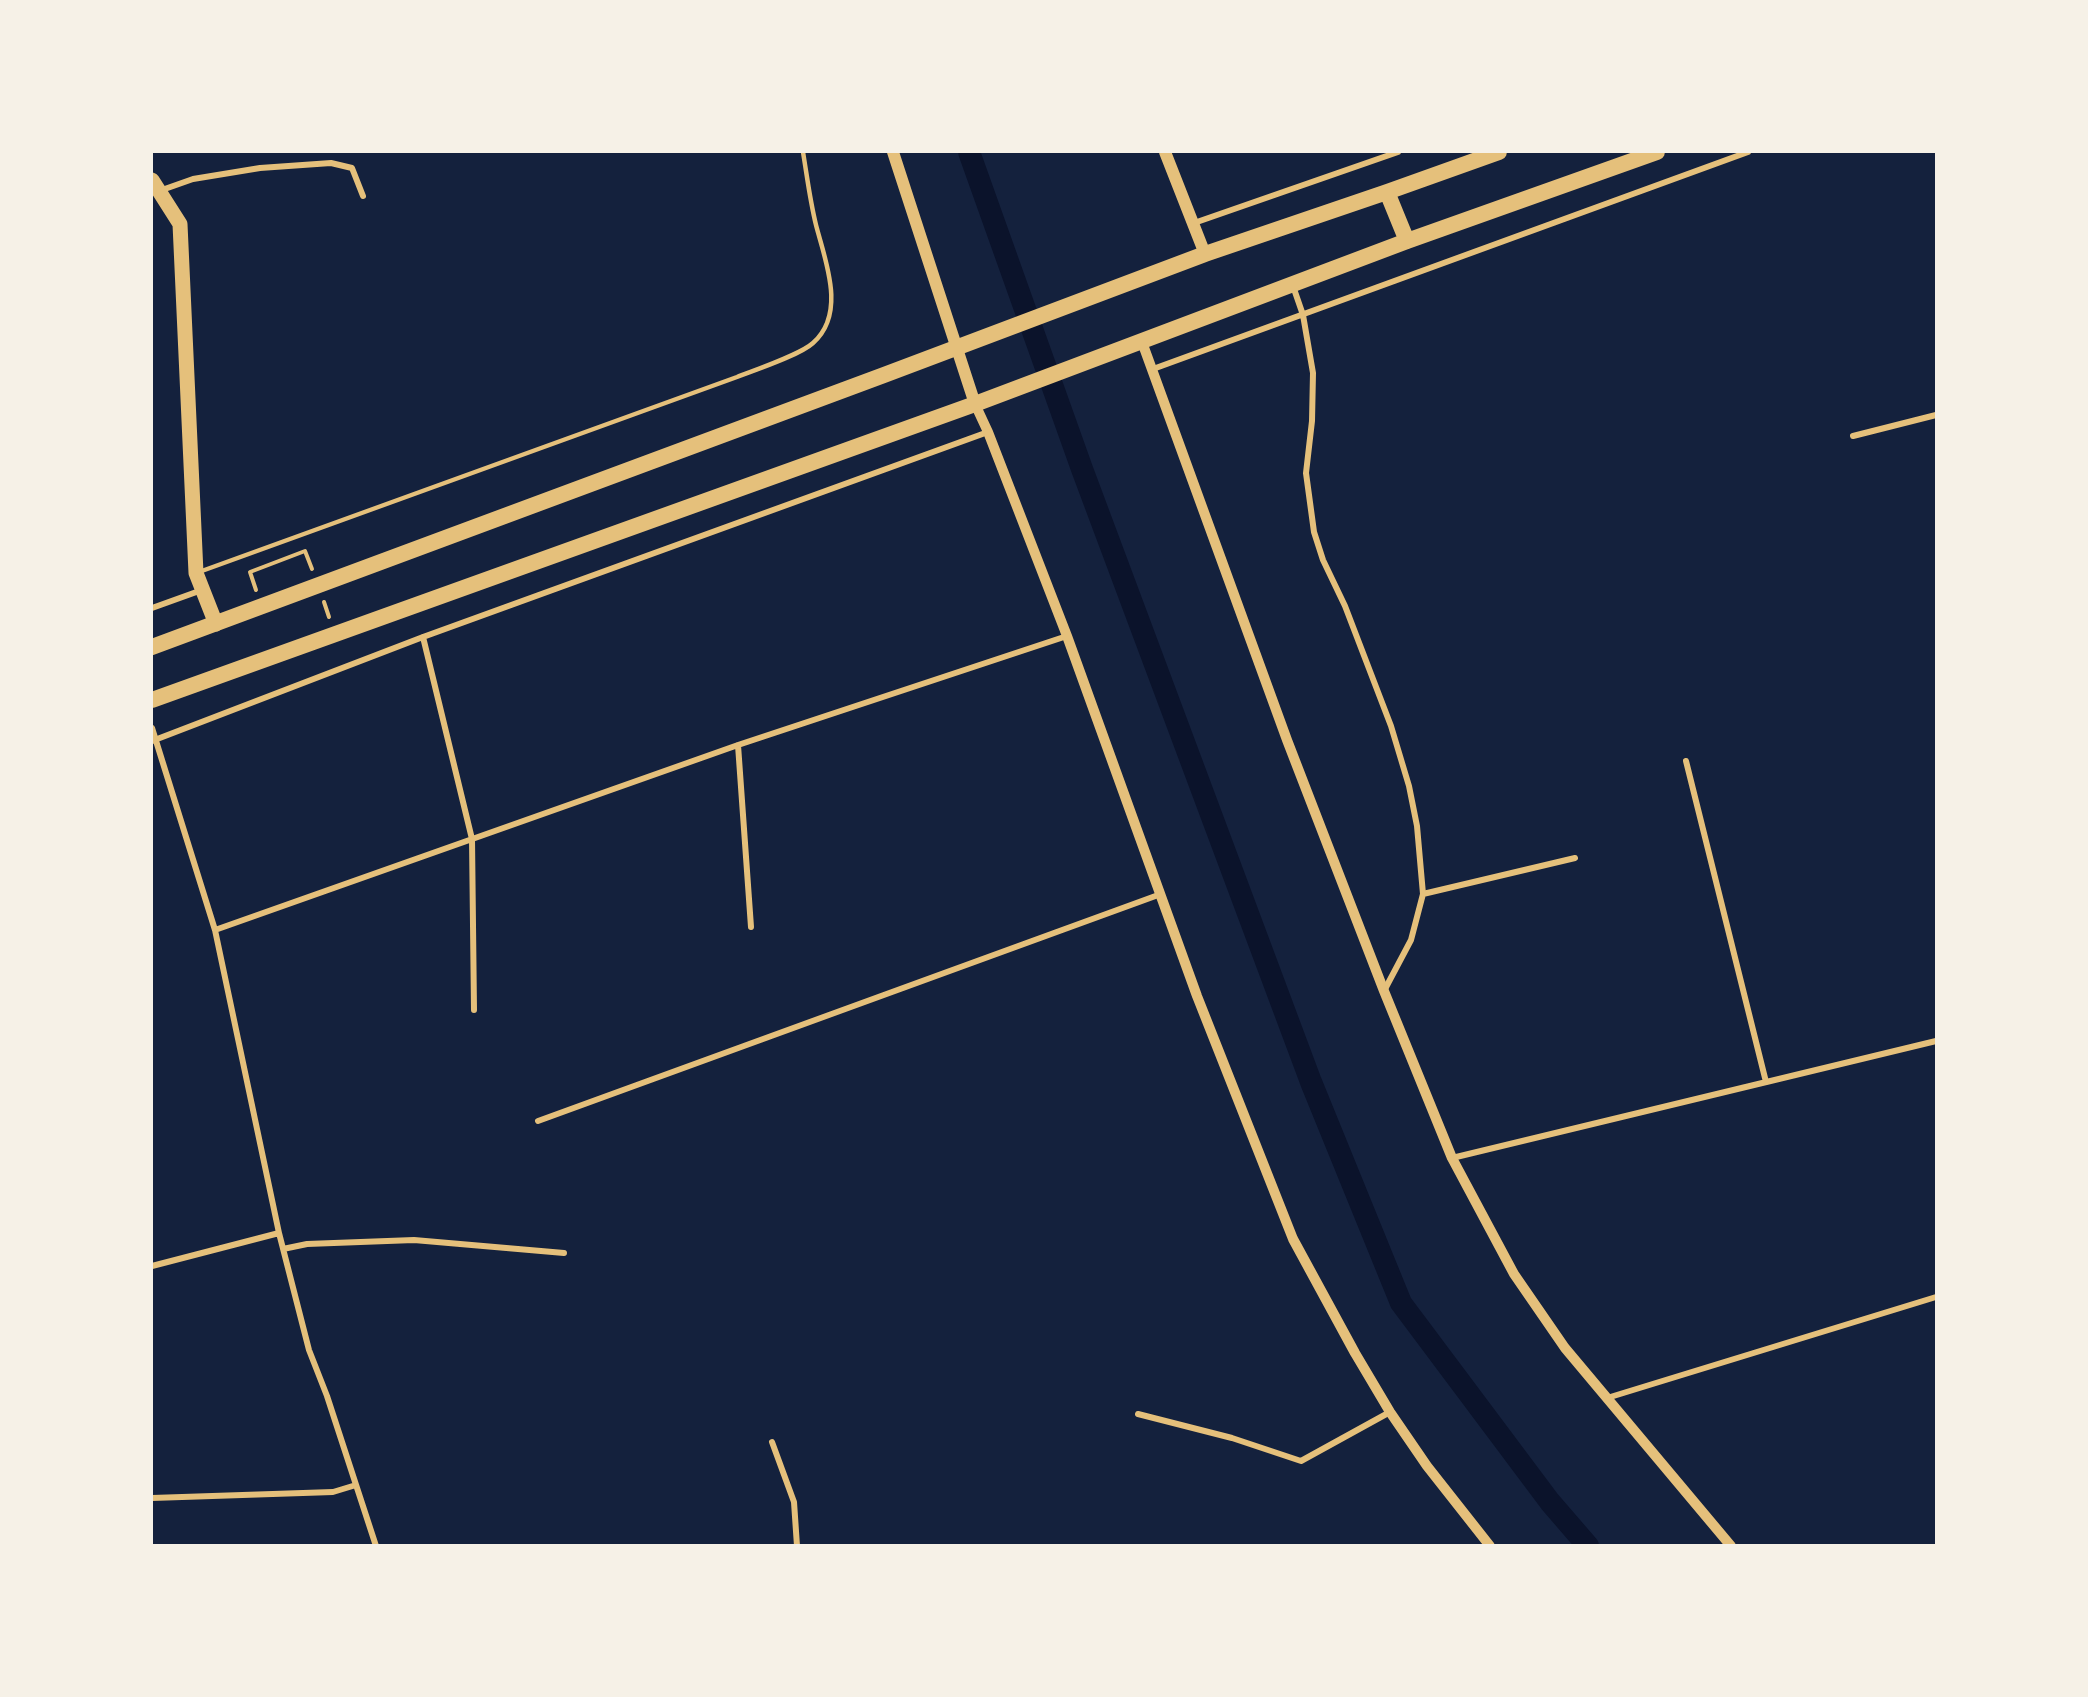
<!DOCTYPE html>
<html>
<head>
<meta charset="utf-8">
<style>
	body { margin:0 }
	#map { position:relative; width:2088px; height:1697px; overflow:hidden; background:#14213d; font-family:"Noto Serif",serif }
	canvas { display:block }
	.frame { position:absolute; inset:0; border:153px solid #f6f1e7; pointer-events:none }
</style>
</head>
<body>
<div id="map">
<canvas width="2088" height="1697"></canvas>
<div class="frame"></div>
</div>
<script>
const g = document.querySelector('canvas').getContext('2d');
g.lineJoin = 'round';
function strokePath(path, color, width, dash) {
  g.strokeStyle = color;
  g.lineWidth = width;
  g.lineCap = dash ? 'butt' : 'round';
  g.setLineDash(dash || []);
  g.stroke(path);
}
const canal = new Path2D(`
	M969 152 1082 469 1311 1082 1401 1303 1550 1502 1588 1546`);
const path = new Path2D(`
	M256 590 250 572 305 551 312 569
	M324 602 329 617`);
const service = new Path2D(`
	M199 572 737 377C755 370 800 355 813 343 847 313 825 260 816 225 810 201 807 176 803 152`);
const minor = new Path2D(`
	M159 191 193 179 260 168 331 163 352 168 363 196
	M1194 223 1398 152
	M1293 286 1303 315 1313 373 1312 421 1306 473 1314 532 1323 560 1345 606 1391 726 1409 786 1417 826 1423 894 1411 940 1384 991
	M1153 369 1748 152
	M1853 436 1936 415
	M152 608 202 590
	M423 637 472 839 474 1010
	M152 728 215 930 279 1233 309 1350 327 1396 376 1546
	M152 741 423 637 988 432
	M738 745 751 927
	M1686 761 1766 1082
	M1423 894 1575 858
	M215 930 738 745 1067 636
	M538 1121 1161 894
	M1452 1158 1936 1041
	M283 1249 307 1244 414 1240 564 1253
	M152 1266 279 1233
	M1607 1398 1936 1297
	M1138 1414 1232 1438 1301 1461 1390 1412
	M772 1442 794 1502 797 1546
	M152 1498 333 1492 356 1485`);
const tertiary = new Path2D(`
	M1142 342 1287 740 1384 991 1452 1158 1514 1274 1565 1348 1731 1546
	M975 404 988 432 1067 636 1197 996 1293 1239 1355 1353 1390 1412 1427 1466 1490 1546`);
const secondary = new Path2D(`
	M893 152 975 404
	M1165 152 1205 254`);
const primary = new Path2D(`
	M152 180 180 224 196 573 216 624`);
const trunk = new Path2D(`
	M1387 192 1407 241
	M152 647 884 375 1205 254 1387 192 1499 152
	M152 700 975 404 1407 241 1657 152`);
strokePath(canal, '#0b132b', 22);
strokePath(path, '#e5c07b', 4);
strokePath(service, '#e5c07b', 4.5);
strokePath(minor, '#e5c07b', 6);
strokePath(tertiary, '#e5c07b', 10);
strokePath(secondary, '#e5c07b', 12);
strokePath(primary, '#e5c07b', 15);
strokePath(trunk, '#e5c07b', 16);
</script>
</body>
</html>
